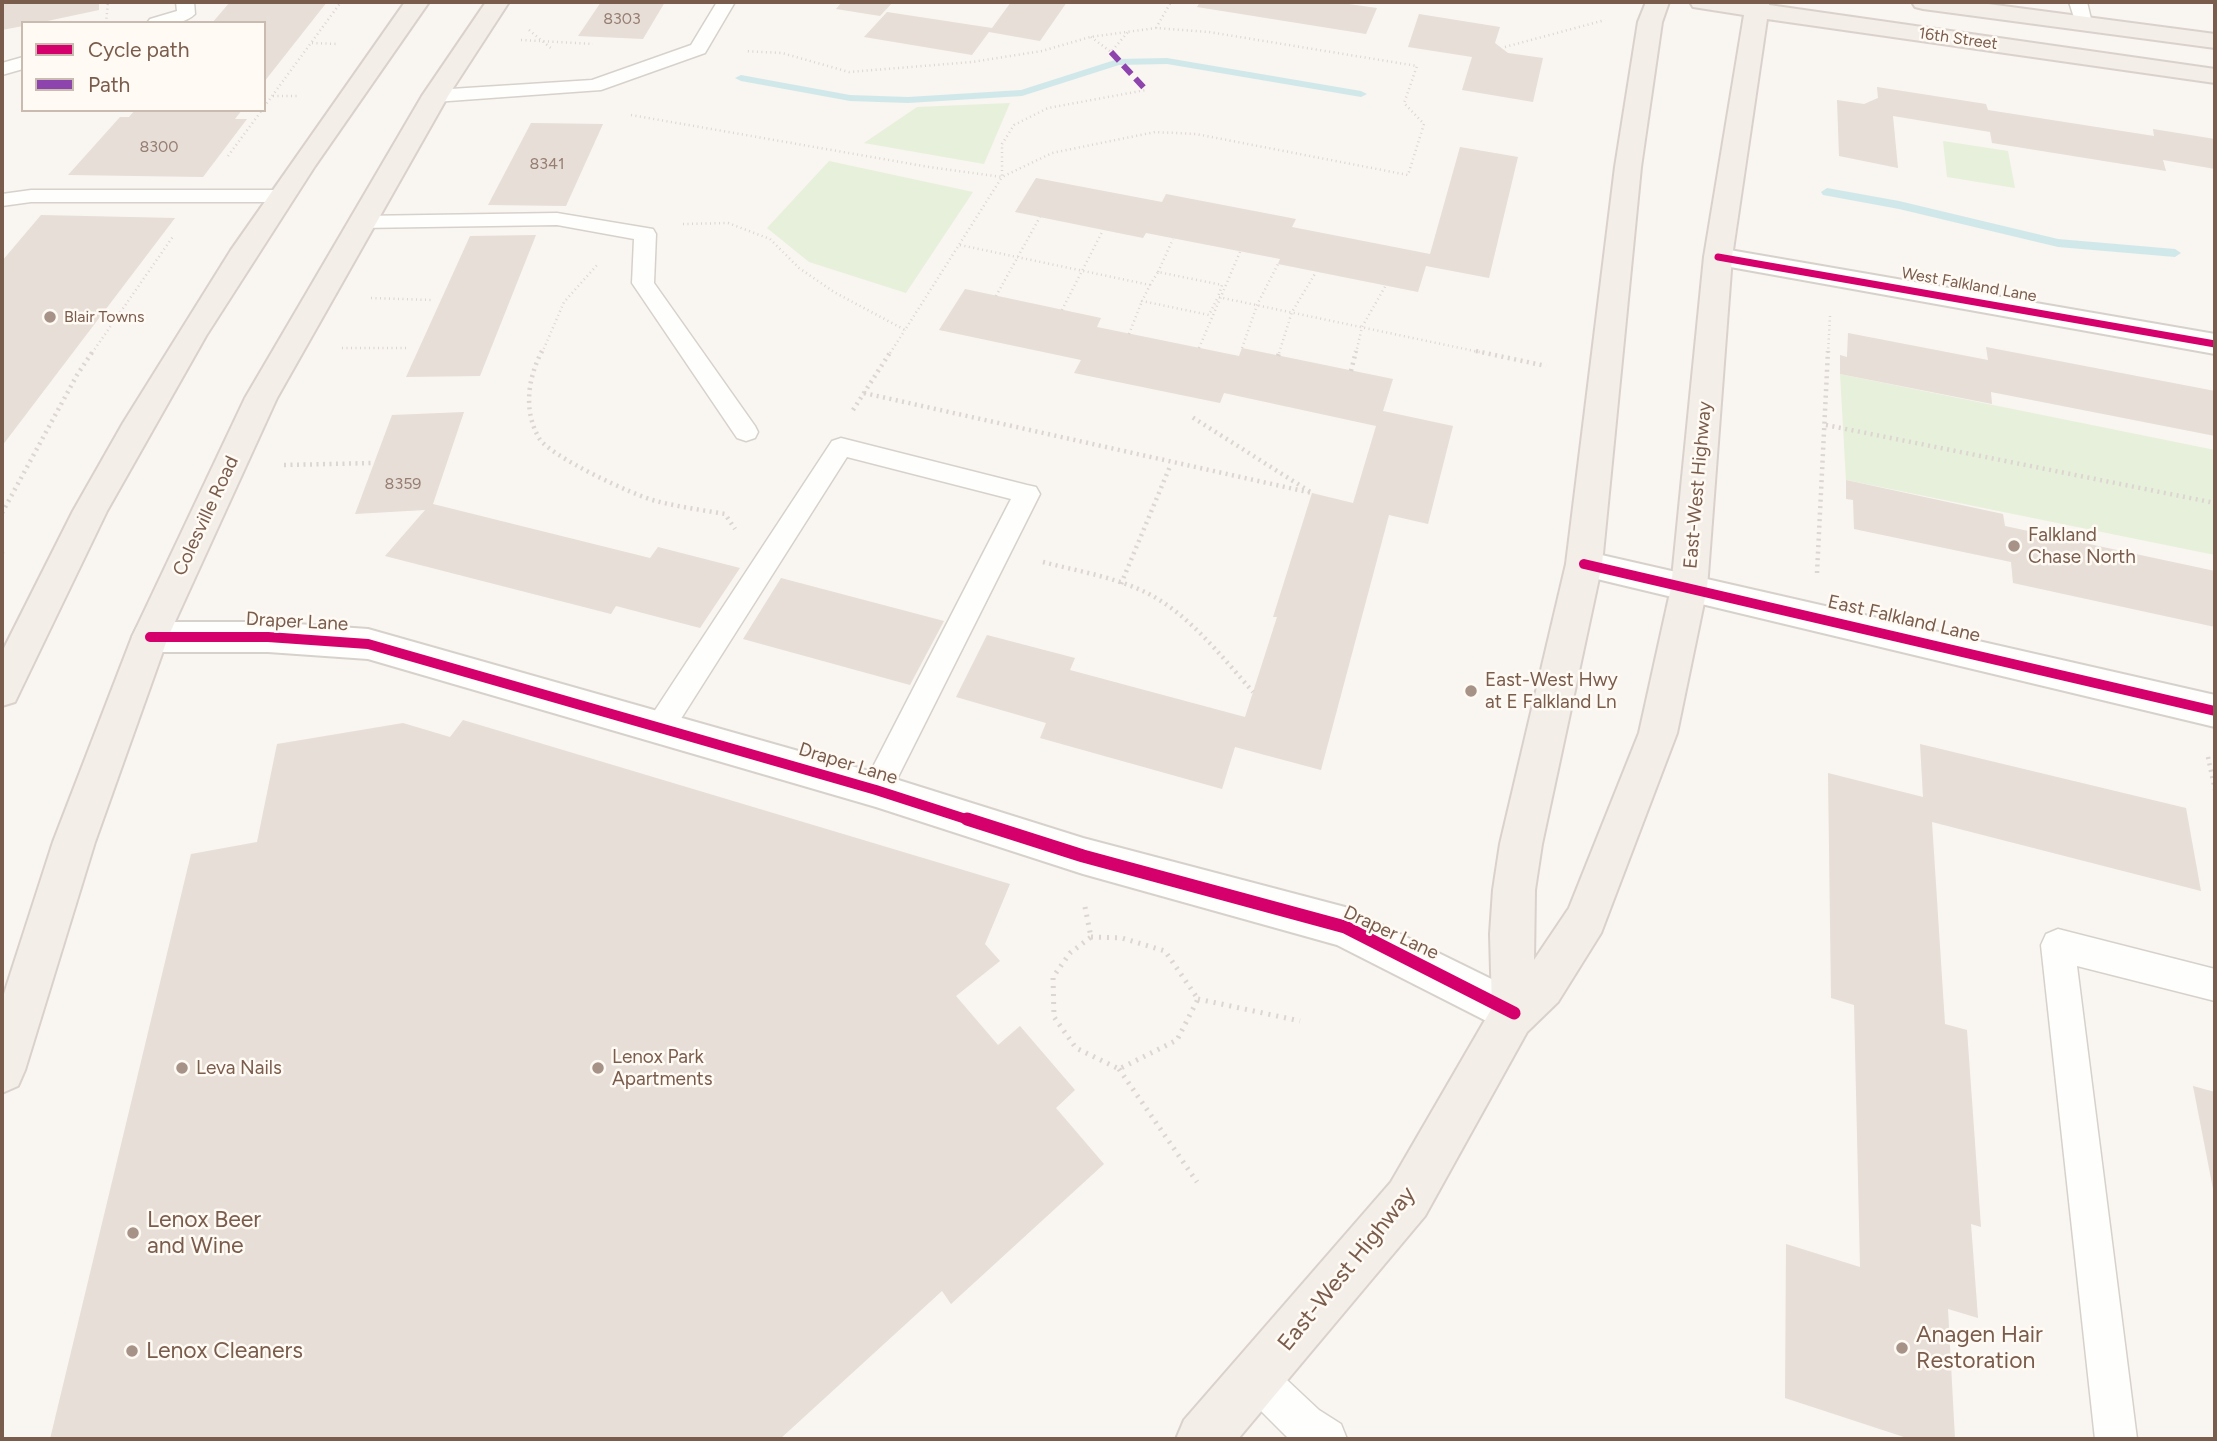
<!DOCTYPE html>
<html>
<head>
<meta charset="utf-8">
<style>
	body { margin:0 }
	#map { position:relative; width:2217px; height:1441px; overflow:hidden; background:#f9f5f0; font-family:Figtree,sans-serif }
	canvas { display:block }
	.frame { position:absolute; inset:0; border:4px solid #7a5c4d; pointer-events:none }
	.legend { position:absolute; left:21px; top:21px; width:245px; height:91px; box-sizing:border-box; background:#fffaf3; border:2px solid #cabbb1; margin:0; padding:9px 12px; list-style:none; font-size:21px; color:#7a5c4d }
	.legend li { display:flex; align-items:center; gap:14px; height:35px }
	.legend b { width:35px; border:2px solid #cabbb1 }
</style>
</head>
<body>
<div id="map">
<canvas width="2217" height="1441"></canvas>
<div class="frame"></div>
<ul class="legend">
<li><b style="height:9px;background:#d6006c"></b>Cycle path</li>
<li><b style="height:9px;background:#8e44ad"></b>Path</li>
</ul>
</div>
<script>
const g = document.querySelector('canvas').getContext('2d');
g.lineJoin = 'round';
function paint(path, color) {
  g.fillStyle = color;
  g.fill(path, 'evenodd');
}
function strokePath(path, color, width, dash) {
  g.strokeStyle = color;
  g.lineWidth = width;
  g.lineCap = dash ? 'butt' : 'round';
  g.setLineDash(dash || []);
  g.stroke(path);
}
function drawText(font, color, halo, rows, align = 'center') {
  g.font = font + ' Figtree,sans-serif';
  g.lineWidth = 5;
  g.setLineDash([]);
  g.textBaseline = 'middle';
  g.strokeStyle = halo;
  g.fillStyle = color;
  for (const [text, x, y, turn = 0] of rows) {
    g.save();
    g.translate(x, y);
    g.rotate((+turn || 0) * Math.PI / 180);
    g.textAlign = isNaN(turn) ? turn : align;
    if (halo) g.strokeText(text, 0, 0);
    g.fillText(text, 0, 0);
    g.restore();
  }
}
const green = new Path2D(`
	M1010 103 984 164 864 143 917 107Z
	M1943 141 2008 151 2015 188 1947 177Z
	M829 161 973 192 906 293 809 262 767 228Z
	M1840 374 2215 450V555L1846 480Z`);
const stream = new Path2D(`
	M1167 58 1361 91 1367 94 1361 97 1167 64 1119 65 1022 96 908 103 850 101 741 81 735 78 741 75 850 95 908 97 1021 90 1118 59Z
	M1827 188 1899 201 2058 239 2175 249 2181 253 2175 257 2058 247 1899 209 1823 195 1821 192Z`);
const building = new Path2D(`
	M2 2H99V10L38 23H23V26L2 30Z
	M230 2H327L264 82V23H212Z
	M601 2H665L643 39 578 36Z
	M842 2H893L880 16 836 9Z
	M1011 2H1067L1040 41 989 32 972 55 864 37 887 12 992 28Z
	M1200 2H1334L1377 8 1366 34 1197 7Z
	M1419 14 1500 27 1495 43 1508 53 1543 58 1533 102 1462 90 1472 57 1408 47Z
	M1877 87 1986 104 1988 110 2154 136 2153 129 2215 139V169L2163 160 2166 171 1992 143 1990 132 1893 116 1898 168 1839 156 1837 100 1864 104 1878 98Z
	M135 110H242L235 119H247L203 177 68 175 120 117H129Z
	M531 123 603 124 566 206 488 205Z
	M1460 147 1518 157 1489 278 1426 266 1418 292 1278 264 1280 259 1146 233 1143 238 1015 212 1036 178 1162 202 1166 194 1296 219 1292 227 1430 254Z
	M41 215 175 218 2 446V261Z
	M536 235 480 376 406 377 470 236Z
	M965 289 1101 318 1097 327 1239 356 1242 348 1393 379 1383 411 1453 426 1428 524 1389 515 1321 770 1235 747 1222 789 1040 738 1046 723 956 697 987 635 1075 658 1070 670 1245 717 1277 617H1273L1312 493 1353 503 1376 426 1224 393 1220 403 1074 373 1081 360 939 330Z
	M1848 333 1988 360 1986 347 2215 391V436L1991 392 1992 404 1840 374V355L1847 357Z
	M464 412 433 504 650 558 658 547 740 568 700 628 616 606 611 614 385 556 425 510 355 514 392 415Z
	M1846 480 2003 514 2005 526 2215 571V627L2013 583 2011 562 1854 529 1853 500 1846 499Z
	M781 578 944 621 910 685 743 639Z
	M463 720 1010 884 985 944 1000 961 956 996 998 1045 1020 1026 1075 1090 1056 1108 1104 1164 951 1304 942 1291 780 1439H50L191 854 257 842 277 744 403 723 450 737Z
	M1920 744 2186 808 2201 891 1932 822 1945 1024 1967 1030 1981 1227 1971 1224 1978 1318 1948 1309 1955 1439H1910L1785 1398 1786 1244 1860 1267 1854 1005 1831 998 1828 773 1923 797Z
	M2193 1086 2215 1092V1194H2214Z`);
const pathFar2 = new Path2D(`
	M106 23 108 2
	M1156 28 1171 2
	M529 30 552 49
	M1091 37 1111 52 1128 32
	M521 40 593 44
	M312 43 338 44
	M1505 47 1605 20
	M273 96H300
	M264 107 341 2
	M631 115 929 167 1002 177 1052 153 1155 132 1196 134 1408 175 1424 124 1404 103 1417 66 1209 32 1156 28 1090 37 1042 51 972 62 849 72 782 53 745 51
	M228 156 262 110
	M683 224 728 223 770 239 799 268 834 292 905 330 1002 177V144L1014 125 1048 108 1146 90
	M960 245 1150 285 1142 301 1209 315 1218 297 1484 353
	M1158 272 1173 239
	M1150 285 1158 272 1222 285 1218 297
	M996 296 1040 217
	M371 298 431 300
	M1062 310 1103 230
	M1129 334 1142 301
	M342 348H409
	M1199 348 1240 252
	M1242 348 1257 305 1278 264
	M92 353 174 235
	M542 353 564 302 598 264
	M890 353 905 330
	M1279 353 1292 312 1316 272
	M1356 353 1362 327 1386 285
	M1828 353 1830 316`);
const pathFar1 = new Path2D(`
	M542 351C528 378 523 410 539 438 549 456 635 496 656 501 679 507 702 510 725 514L735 529
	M1476 351 1546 366
	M1278 356 1280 351
	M1351 371 1356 351
	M864 393 1312 493 1192 417
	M853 410 891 351
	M1826 425 2215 503
	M284 465 374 463
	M2 513 77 375 93 351
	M2 554 7 555
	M1043 562C1077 571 1115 577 1147 593 1189 614 1222 657 1253 692
	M1817 573 1828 351
	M1121 584 1171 464
	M2208 757 2215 790`);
const path = new Path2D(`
	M1085 907 1091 937
	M1091 937 1122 938 1165 951 1198 999 1177 1040 1119 1069 1076 1048 1054 1017 1053 977 1070 953Z
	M1198 999 1300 1021
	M1119 1069 1197 1182`);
const service = new Path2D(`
	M176 2H194L195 14C183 26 163 23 147 23L150 19 177 11Z
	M717 2H735L705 53 601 90 435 102 425 96 435 90 592 80 691 45Z
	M2069 2H2087L2092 23 2089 27H2077Z
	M23 57V69L2 75V63Z
	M31 190H283L290 192 294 196 290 200 283 202H31L2 206V194Z
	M557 213 653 229 656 234 654 283 755 426 758 432 755 438 746 441 737 438 632 283 634 239 557 225 361 228 353 227 350 222 353 217 361 216Z
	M841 438 1027 485 1036 487 1040 494 887 799 876 803 865 799 861 790 1011 499 847 457 670 736 659 739 648 736 644 727 832 441Z
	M2058 929 2215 969V1001L2077 966 2137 1439H2095L2041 945 2046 934Z
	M1257 1359 1271 1365 1319 1410 1341 1424 1347 1439H1289L1243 1393 1237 1379 1243 1365Z`);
const minor = new Path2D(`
	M1718 248 2215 334V354L1708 263 1704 257 1708 251Z
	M1584 551 2215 695V727L1572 573 1566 564 1572 555Z
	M150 622H268L368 629 876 773 1083 838 1345 907 1530 998 1536 1013 1530 1028 1514 1035 1337 945 1083 874 876 807 368 659 268 652H150L137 647 132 637 137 627Z`);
const primary = new Path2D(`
	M405 2H429L315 166 206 336 107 511 15 702 2 706V652L73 511 123 423 231 250Z
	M486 2H509L448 96 277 398 168 637 95 842 25 1070 18 1086 2 1093V1000L53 842 132 637 245 398 422 96Z
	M1646 2H1669L1662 22 1641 167 1602 564 1542 844 1535 890 1534 960 1569 908 1639 733 1671 588 1704 257 1744 15 1693 7 1690 2H1769V5L2215 69V83L1767 19 1732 257 1707 588 1677 733 1601 933 1558 1002 1527 1032 1425 1216 1238 1439H1176L1184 1420 1391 1182 1492 1008 1490 934 1493 890 1500 844 1566 564 1615 167 1638 22Z
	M1912 2H1973L2215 34V48L1923 9 1915 7Z`);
const quiet = new Path2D(`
	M1111 52 1146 90`);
const cyclewayFar2 = new Path2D(`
	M1718 257 2215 344`);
const cyclewayFar1 = new Path2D(`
	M1584 564 2215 711
	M150 637H268L368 644 876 790 972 821`);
const cycleway = new Path2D(`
	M967 819 1083 856 1345 927 1514 1013`);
const markers = [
	[50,317,7,"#a69286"],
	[2014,546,7,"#a69286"],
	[1471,691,7,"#a69286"],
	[182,1068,7,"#a69286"],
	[598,1068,7,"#a69286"],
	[133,1233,7,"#a69286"],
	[1902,1348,7,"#a69286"],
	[132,1351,7,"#a69286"]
];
const numberNames = [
	["8303",622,19],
	["8300",159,147],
	["8341",547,164],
	["8359",403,484]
];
const farStreetnames = [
	["16th Street",1958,39,8],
	["West Falkland Lane",1969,285,10]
];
const farPoinames = [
	["Blair Towns",64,317]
];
const streetNames = [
	["East-West Highway",1698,485,-85],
	["Colesville Road",206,516,-65],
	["East Falkland Lane",1904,619,13],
	["Draper Lane",297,622,3],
	["Draper Lane",848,764,17],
	["Draper Lane",1391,933,25]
];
const poiNames = [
	["Falkland",2028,535],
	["Chase North",2028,557],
	["East-West Hwy",1485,680],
	["at E Falkland Ln",1485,702],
	["Lenox Park",612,1057],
	["Apartments",612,1079],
	["Leva Nails",196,1068]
];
const nearPoinames = [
	["Lenox Beer",147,1220],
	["and Wine",147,1246],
	["Anagen Hair",1916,1335],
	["Restoration",1916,1361],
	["Lenox Cleaners",146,1351]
];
const nearStreetnames = [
	["East-West Highway",1347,1269,-51]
];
paint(green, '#e7f0db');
paint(stream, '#d0e8ea');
paint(building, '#e6ded7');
strokePath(service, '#d7d1cb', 3);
strokePath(minor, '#d7d1cb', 4);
strokePath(primary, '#dad1cc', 4);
strokePath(pathFar2, '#dcd5d0', 2.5, [1, 3.5]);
strokePath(pathFar1, '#dcd5d0', 4.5, [2, 4.5]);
strokePath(path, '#dcd5d0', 5, [2, 6]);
paint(service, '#fefefd');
paint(minor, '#fefefd');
paint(primary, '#f3eee8');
strokePath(quiet, '#8e44ad', 6, [12, 6]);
strokePath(cyclewayFar2, '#d6006c', 7);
strokePath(cyclewayFar1, '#d6006c', 10);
strokePath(cycleway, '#d6006c', 13);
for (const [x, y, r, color] of markers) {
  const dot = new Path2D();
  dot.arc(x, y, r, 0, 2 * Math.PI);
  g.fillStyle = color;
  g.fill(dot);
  strokePath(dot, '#fffaf3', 2.5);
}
drawText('16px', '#977e72', null, numberNames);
drawText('16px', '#7a5c4d', '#fffaf3', farStreetnames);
drawText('16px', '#7a5c4d', '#fffaf3', farPoinames, 'left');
drawText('19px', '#7a5c4d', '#fffaf3', streetNames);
drawText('19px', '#7a5c4d', '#fffaf3', poiNames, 'left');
drawText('23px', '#7a5c4d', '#fffaf3', nearPoinames, 'left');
drawText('23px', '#7a5c4d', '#fffaf3', nearStreetnames);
</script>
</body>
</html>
